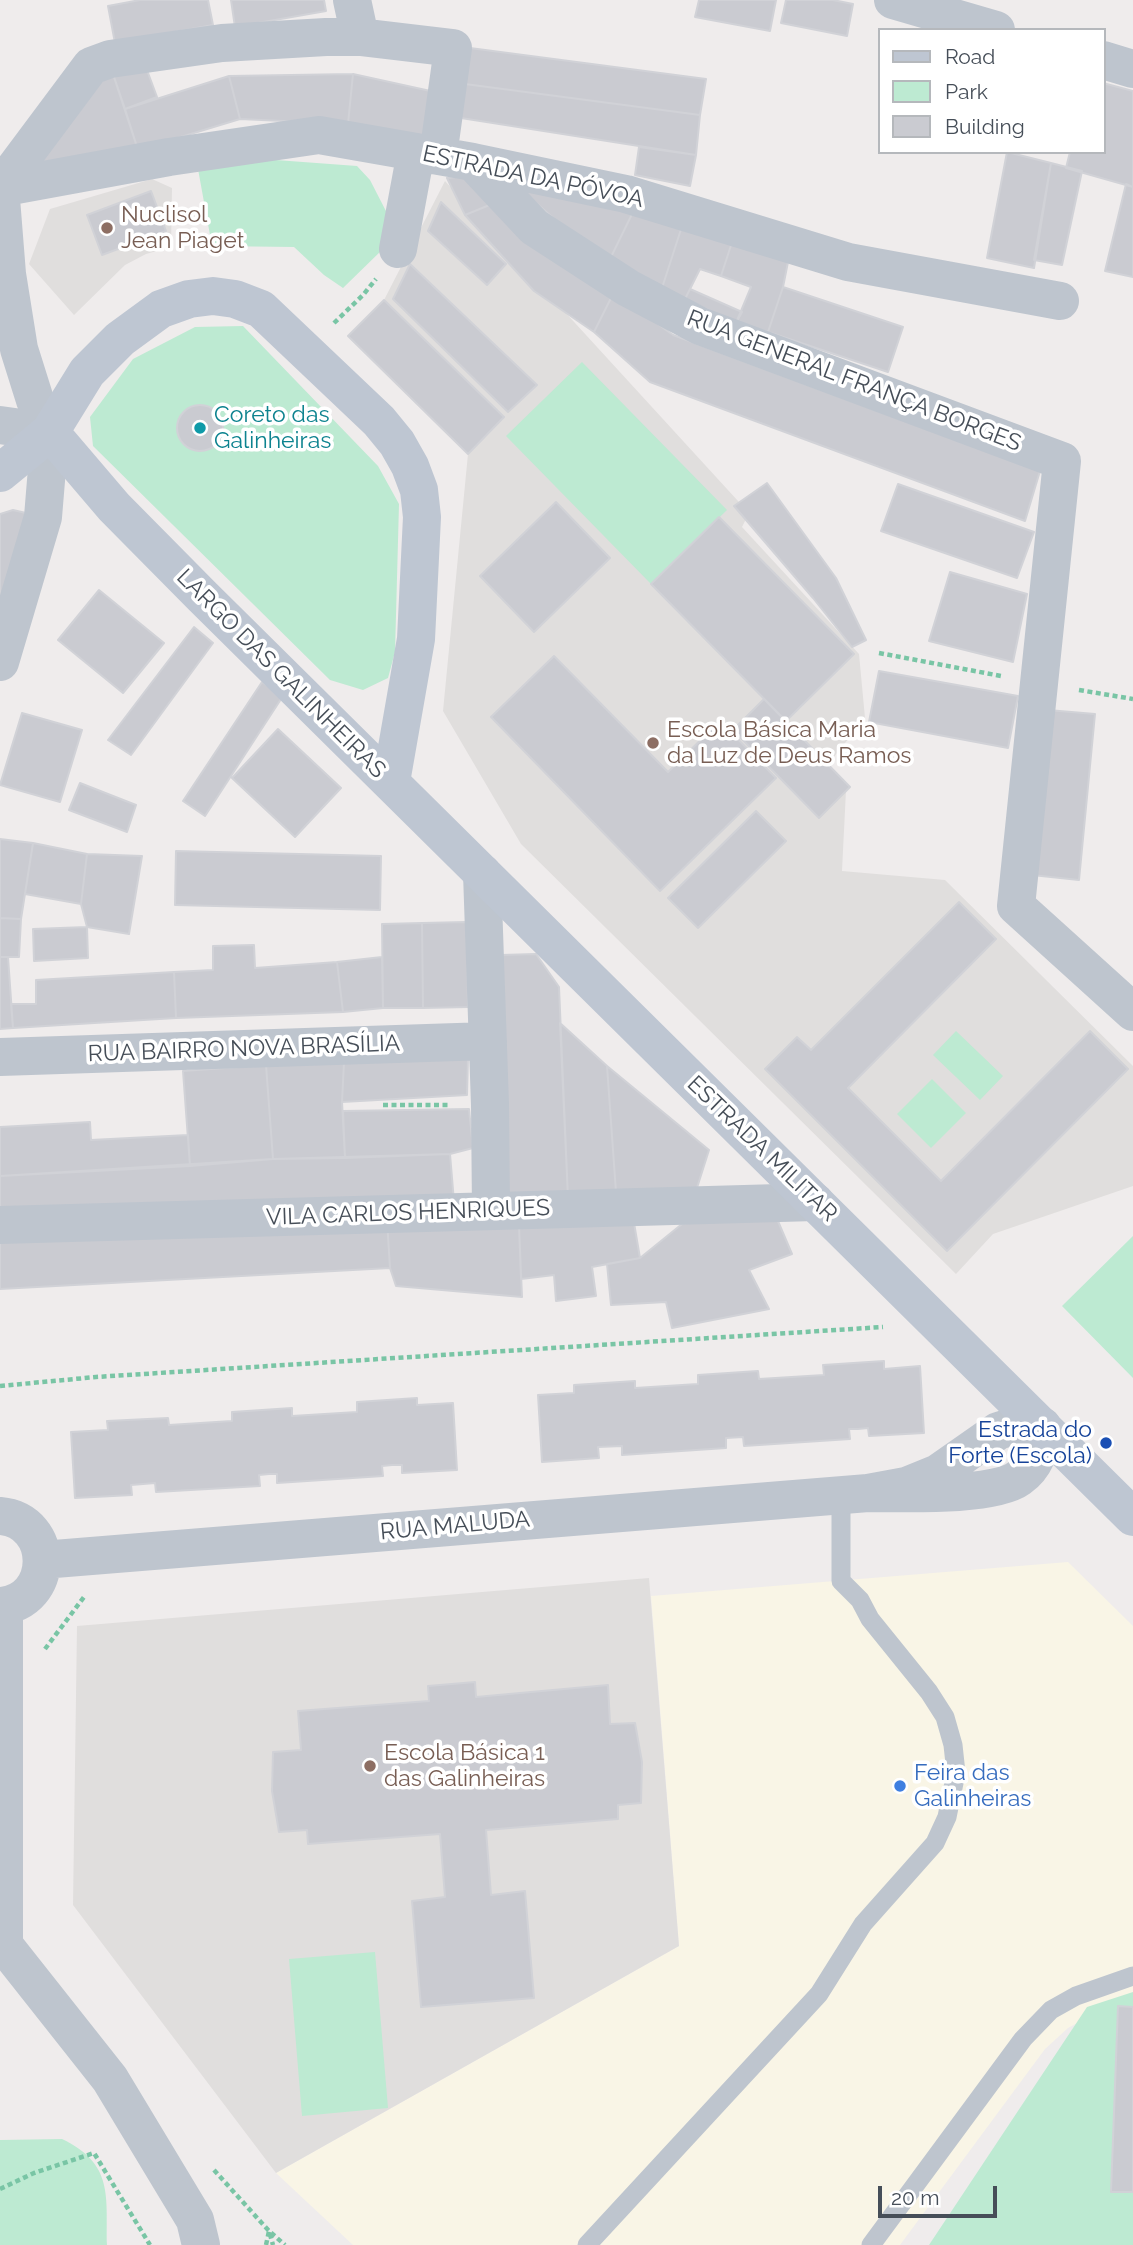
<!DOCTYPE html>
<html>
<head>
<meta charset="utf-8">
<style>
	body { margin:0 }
	#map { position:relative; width:1133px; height:2245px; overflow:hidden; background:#efecec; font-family:Raleway,sans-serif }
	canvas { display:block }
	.legend { position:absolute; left:878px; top:28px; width:228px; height:126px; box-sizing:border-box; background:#fff; border:2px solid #b5b8bc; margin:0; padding:9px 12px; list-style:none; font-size:21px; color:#464e58 }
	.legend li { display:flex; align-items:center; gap:14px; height:35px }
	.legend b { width:35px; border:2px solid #b5b8bc }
	.scale { position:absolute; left:878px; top:2186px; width:119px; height:32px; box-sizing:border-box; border:4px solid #464e58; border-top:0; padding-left:9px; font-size:21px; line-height:24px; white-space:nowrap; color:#464e58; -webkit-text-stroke:5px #fff; paint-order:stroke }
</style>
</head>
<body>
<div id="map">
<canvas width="1133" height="2245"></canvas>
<ul class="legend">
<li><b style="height:9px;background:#bec6d2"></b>Road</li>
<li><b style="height:19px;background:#bdead2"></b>Park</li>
<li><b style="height:19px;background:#cacbd1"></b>Building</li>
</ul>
<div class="scale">20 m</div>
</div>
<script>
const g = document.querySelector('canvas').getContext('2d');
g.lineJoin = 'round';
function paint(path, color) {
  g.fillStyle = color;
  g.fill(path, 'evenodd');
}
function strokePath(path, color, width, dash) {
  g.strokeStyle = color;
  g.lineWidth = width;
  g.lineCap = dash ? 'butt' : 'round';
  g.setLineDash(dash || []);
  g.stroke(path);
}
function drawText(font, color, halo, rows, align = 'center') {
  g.font = font + ' Raleway,sans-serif';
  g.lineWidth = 7;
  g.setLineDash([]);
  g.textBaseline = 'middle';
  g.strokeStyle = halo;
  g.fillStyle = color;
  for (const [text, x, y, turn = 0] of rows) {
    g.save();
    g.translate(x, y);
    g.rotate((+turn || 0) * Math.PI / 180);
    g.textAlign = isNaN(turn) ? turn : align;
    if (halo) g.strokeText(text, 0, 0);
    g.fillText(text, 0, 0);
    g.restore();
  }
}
const commercial = new Path2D(`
	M1068 1562 1133 1626V1997L1105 2008 1068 2028 1045 2049 900 2245H353L276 2173 679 1946 651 1596Z`);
const education = new Path2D(`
	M152 179 172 188 171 247 146 254 125 265 74 315 29 264 50 209Z
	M445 181 749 513 742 527 859 654 865 718 825 768 846 790 842 871 945 880 1133 1066V1186L993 1234 956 1274 521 844 443 711 468 454 348 336 384 300Z
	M649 1578 679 1946 276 2173 73 1905 77 1626Z`);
const green = new Path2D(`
	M249 158 357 166 370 180 388 215 383 249 343 288 324 275 294 247 212 246 198 169Z
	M243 326 378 466 399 504 395 652 388 678 363 690 330 680 93 446 90 417 133 359 195 327Z
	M582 362 727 510 651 584 506 436Z
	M956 1031 1003 1076 980 1100 933 1055Z
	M932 1079 966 1113 931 1148 897 1114Z
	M1133 1236V1378L1062 1306Z
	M375 1952 388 2108 302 2116 289 1959Z
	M1133 1992V2245H929L1087 2007Z
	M62 2139C114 2164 106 2196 107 2245H0V2140Z`);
const building = new Path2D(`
	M140 0H208L213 25 115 43 108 6Z
	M231 0H324L326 11 235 27Z
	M699 0H776L770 31 695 17Z
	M786 0H833L853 4 847 36 781 23Z
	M470 48 706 79 700 115 465 84Z
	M144 62 157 97 125 109 111 68Z
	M111 68 138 150 22 170Z
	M353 74 348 124 240 119 229 76Z
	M353 74 435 92 427 139 348 124Z
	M229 76 240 119 138 150 125 109Z
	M1103 83 1133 91V187L1066 168 1070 152H1103Z
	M465 84 700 115 696 155 461 118Z
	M639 147 696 155 690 186 635 175Z
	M1007 152 1051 163 1034 268 987 258Z
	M1051 163 1082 171 1062 265 1034 260Z
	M474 175 492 204 465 215 447 178Z
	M1126 184 1133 187V277L1105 271Z
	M517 186 635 208 610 259 587 248Z
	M151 191 166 231 102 255 87 215Z
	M441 202 506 264 487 285 428 231Z
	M492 204 614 292 594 332 534 291 465 215Z
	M635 208 684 220 662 288 610 259Z
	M684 220 734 236 721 276 700 269 685 299 662 288Z
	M734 236 790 252 783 287 768 332 736 323 751 287 721 276Z
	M410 264 537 385 508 412 393 299Z
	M783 287 903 327 888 372 768 332Z
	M690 289 742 312 736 323 685 299Z
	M614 292 673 335 1040 471 1025 521 650 382 594 332Z
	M384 300 504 417 468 454 348 336Z
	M177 428a23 23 0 1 1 46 0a23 23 0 1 1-46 0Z
	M767 483 836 578 866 640 852 647 813 598 734 506Z
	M898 484 1034 532 1017 578 881 531Z
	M556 502 610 558 534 632 480 576Z
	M13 510 26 513 0 616V514Z
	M719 517 854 654 786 721 651 584Z
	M950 572 1027 594 1013 662 929 641Z
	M99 590 164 643 123 693 58 640Z
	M194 627 213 643 131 755 108 740Z
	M554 656 668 772 720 721 776 778 660 891 491 717Z
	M879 671 1018 696 1008 748 869 722Z
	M262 682 283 696 205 816 183 801Z
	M764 699 850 787 819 818 733 730Z
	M1048 710 1095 714 1079 880 1032 875Z
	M22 713 82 730 60 802 0 785Z
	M278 729 341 788 295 837 232 778Z
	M80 783 136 805 127 832 69 810Z
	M756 811 786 841 698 928 668 898Z
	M0 839 33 843 21 919 0 918Z
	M33 843 87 854 81 904 25 894Z
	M176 851 381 856 380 910 175 905Z
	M87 854 142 856 129 934 87 927 81 904Z
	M959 902 996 939 848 1088 941 1181 1090 1031 1128 1069 947 1251 765 1069 797 1037 811 1050Z
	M0 918 21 919 19 957H0Z
	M467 922 468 1007 423 1008 422 923Z
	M422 923 423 1008H383L382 924Z
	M87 927 88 958 34 961 33 929Z
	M254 945 255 968 337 962 343 1012 176 1018 174 972 213 970V946Z
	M536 954 559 987 568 1198 508 1201 501 955Z
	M0 957H8L13 1028 0 1029Z
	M382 957 383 1008 343 1012 337 962Z
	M174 972 176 1018 13 1028 11 1004H36V980Z
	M560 1023 607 1066 616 1192 568 1198Z
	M468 1058 467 1095 342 1102 344 1062Z
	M344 1062 342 1102 345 1158 273 1159 266 1065Z
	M266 1065 273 1159 190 1166 183 1071Z
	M607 1066 709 1150 696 1191 616 1192Z
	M469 1109 473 1148 450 1154 345 1158 343 1111Z
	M90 1122 91 1140 188 1135 190 1166 0 1176V1127Z
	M450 1154 454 1202 0 1218V1176L273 1159Z
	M772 1207 792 1254 749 1270 769 1309 672 1328 666 1302 611 1305 607 1264 640 1258 682 1224Z
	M633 1217 640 1258 592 1267 596 1296 556 1301 554 1275 521 1279 519 1226Z
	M387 1220 390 1268 0 1289V1241Z
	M387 1220 519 1226 522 1297 396 1286 390 1268Z
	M884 1361V1369L920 1366 924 1433 869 1436 868 1428 858 1429H849L850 1439 744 1446 743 1437 726 1438V1448L622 1455V1446L598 1447 599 1458 542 1462 538 1395 574 1393V1385L635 1381V1388L698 1384V1375L758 1371 759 1379 824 1375 823 1365Z
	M417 1398V1405L453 1403 457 1470 402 1473V1465H392L382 1466 383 1476 277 1483V1474H269L259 1475 260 1486 156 1492 155 1483 131 1485 132 1495 75 1498 71 1432 108 1430 107 1421 168 1418 169 1425 232 1421V1412L292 1408V1416L357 1412V1402Z
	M475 1682 476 1697 608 1685 610 1724 635 1723 642 1762 641 1803 618 1805V1819L486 1830 491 1895 525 1891 534 1998 421 2007 412 1901 445 1897 440 1834 308 1844 307 1830 279 1832 272 1791 273 1752 301 1750 298 1711 429 1701 428 1686Z
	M1118 2006 1133 2007V2192H1111Z`);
const path = new Path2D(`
	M334 323 363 295 376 279
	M879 653 1001 676
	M1079 690 1133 699
	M383 1105H450
	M0 1386 96 1377 883 1327
	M45 1649 84 1597
	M214 2170 269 2231 273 2245
	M0 2189 34 2173 94 2153 150 2245
	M266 2245 269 2231 285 2245`);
const lane = new Path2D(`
	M587 2245 819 1994 863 1924 935 1843 947 1817 956 1773 953 1745 945 1717 929 1692 870 1619 860 1600 841 1581V1496
	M871 2245 1023 2039 1051 2010 1076 1996 1133 1976`);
const street = new Path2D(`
	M352 0 360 37
	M893 0 996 30
	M1103 60 1133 69
	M473 162 534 227 628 288 700 326 1062 461 1016 906 1133 1012
	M0 186 7 274 19 349 35 400 50 432 43 517 0 662
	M0 188 169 157 319 135 473 162 626 194 848 262 1060 301
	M0 188 91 66 110 59 222 43 326 37H360L453 48 438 156
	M398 249 416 152
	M0 425 50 432
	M482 873 490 1105 491 1211
	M0 1057 488 1041
	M0 1225 815 1202
	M0 1516C56 1521 55 1602 0 1606
	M42 1560 868 1493C902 1493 993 1497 1019 1478 1037 1465 1042 1447 1042 1426L1017 1425 998 1431 938 1473 906 1486 868 1493
	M4 1945 110 2079 195 2220 201 2245
	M4 1945V1606`);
const secondary = new Path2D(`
	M50 432 114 507 202 596 1133 1517
	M0 473 50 432 87 372 120 339 161 309 189 299 213 296 235 299 261 309 379 421 397 443 410 466 419 490 422 517 416 639 391 782`);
const markers = [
	[107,228,7,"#8d6e63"],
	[200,428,7,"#0f9aa8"],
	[653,743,7,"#8d6e63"],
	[1106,1443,7,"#1a4fb4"],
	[370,1766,7,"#8d6e63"],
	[900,1786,7,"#3f7fe0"]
];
const streetNames = [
	["ESTRADA DA PÓVOA",533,177,12],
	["RUA GENERAL FRANÇA BORGES",854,381,21],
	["LARGO DAS GALINHEIRAS",281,674,45],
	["RUA BAIRRO NOVA BRASÍLIA",244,1049,-2],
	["ESTRADA MILITAR",762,1149,44],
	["VILA CARLOS HENRIQUES",408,1213,-2],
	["RUA MALUDA",455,1526,-5]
];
const educationNames = [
	["Nuclisol",121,215],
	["Jean Piaget",121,241],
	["Escola Básica Maria",667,730],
	["da Luz de Deus Ramos",667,756],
	["Escola Básica 1",384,1753],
	["das Galinheiras",384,1779]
];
const cultureNames = [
	["Coreto das",214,415],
	["Galinheiras",214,441]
];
const transitNames = [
	["Estrada do",1092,1430],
	["Forte (Escola)",1092,1456]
];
const shopNames = [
	["Feira das",914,1773],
	["Galinheiras",914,1799]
];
paint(commercial, '#f9f5e6');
paint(education, '#e0dedd');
paint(green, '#bdead2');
paint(building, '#cacbd1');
strokePath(building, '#d1d2d7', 2);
strokePath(path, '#79c5a5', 4.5, [5, 3.5]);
strokePath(lane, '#bec5ce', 19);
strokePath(street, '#bec5ce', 38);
strokePath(secondary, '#bec6d2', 38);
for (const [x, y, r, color] of markers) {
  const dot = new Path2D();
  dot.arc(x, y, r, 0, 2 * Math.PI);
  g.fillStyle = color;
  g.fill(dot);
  strokePath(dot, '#fff', 2.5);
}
drawText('23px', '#464e58', '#fff', streetNames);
drawText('23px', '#785e54', '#fff', educationNames, 'left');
drawText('23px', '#0d838f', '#fff', cultureNames, 'left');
drawText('23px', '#164399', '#fff', transitNames, 'right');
drawText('23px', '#366cbe', '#fff', shopNames, 'left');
</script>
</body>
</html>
